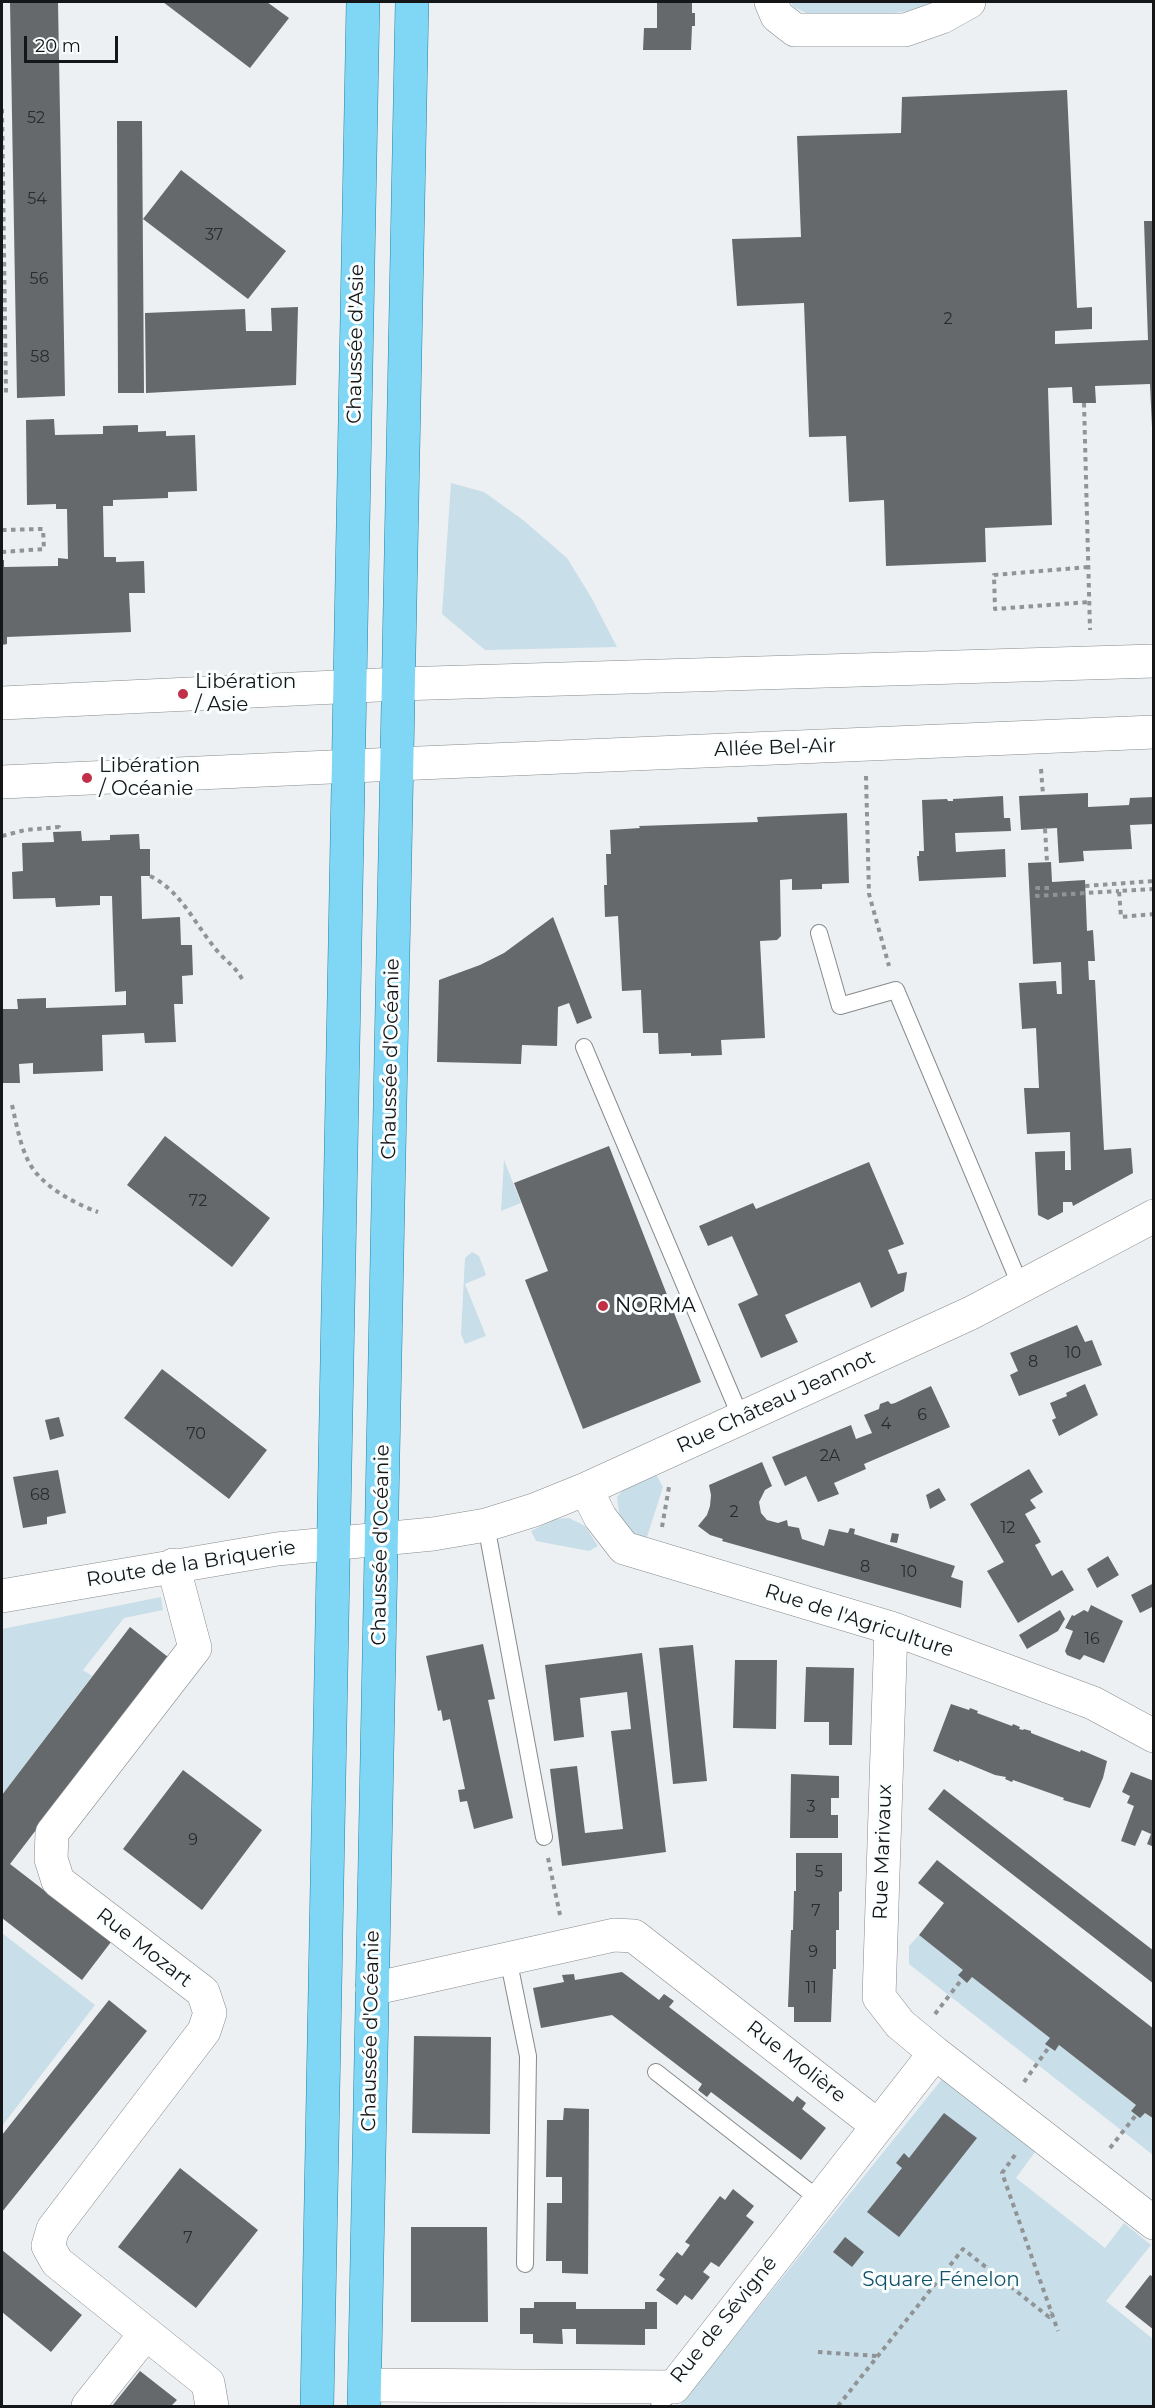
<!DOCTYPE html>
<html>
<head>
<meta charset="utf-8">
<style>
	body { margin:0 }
	#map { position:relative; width:1155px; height:2408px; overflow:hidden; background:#ecf0f2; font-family:Montserrat,sans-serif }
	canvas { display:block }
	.frame { position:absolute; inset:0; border:3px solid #151617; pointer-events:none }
	.scale { position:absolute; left:24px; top:36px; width:94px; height:27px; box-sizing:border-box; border:3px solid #151617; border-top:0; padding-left:8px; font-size:18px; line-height:21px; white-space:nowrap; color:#151617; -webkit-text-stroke:4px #fbfeff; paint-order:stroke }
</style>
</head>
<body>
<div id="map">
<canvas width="1155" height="2408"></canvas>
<div class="frame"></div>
<div class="scale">20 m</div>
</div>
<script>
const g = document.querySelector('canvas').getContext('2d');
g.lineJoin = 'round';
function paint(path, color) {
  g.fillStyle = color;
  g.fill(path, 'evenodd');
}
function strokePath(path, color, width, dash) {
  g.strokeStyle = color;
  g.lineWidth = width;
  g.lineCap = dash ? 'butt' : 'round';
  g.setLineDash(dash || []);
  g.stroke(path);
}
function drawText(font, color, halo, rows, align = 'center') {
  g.font = font + ' Montserrat,sans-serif';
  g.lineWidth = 6;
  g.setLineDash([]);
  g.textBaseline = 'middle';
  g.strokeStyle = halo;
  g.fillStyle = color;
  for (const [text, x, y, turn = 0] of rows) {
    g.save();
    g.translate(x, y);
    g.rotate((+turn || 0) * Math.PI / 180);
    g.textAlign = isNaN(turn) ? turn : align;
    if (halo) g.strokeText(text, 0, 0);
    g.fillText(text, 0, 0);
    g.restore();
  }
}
const green = new Path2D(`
	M790 2H933L914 10 887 14 806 13 794 7Z
	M451 483 484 492 523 520 567 558 591 597 617 647 485 650 442 614Z
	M504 1160 521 1203 501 1211Z
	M472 1252 479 1256 486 1275 465 1284 486 1336 465 1344 461 1334 465 1258Z
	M652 1467 663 1487 647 1537C623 1539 619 1516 617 1497L634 1478Z
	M569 1518 585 1526 598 1546 589 1551 536 1541 531 1531 555 1519Z
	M161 1597 163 1610 124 1618 83 1670 92 1676 2 1795V1629Z
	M2 1933 95 2005 2 2126Z
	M919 1935 1050 2038 1046 2044 1055 2051 1059 2045 1136 2105 1131 2111 1140 2118 1145 2113 1153 2119V2155L909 1964V1946Z
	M943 2078 1035 2152 1016 2178 1105 2248 1124 2223 1151 2245 1106 2301 1153 2339V2406H679Z`);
const building = new Path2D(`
	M10 2H58L65 396 17 398Z
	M163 2H267L289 18 250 68Z
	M657 2H692V13H695V26H692L691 50H643L644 28H657Z
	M1067 90 1077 308 1092 307V329L1055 331V344L1148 340 1144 221H1154V427H1152L1150 384 1095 386 1096 403H1073L1072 387 1048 388 1052 525 985 528 986 562 886 566 884 500 849 502 846 436 809 437 804 303 737 306 732 239 801 237 797 136 901 133 902 97Z
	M117 121H142L144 393H118Z
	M181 170 286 251 248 299 143 219Z
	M298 307 296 385 146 393 145 313 245 309 246 331H272L271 308Z
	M54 419 55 435 103 434V426L138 425V432L166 431V436L195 435 197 491 168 492V498L113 500V506H103L104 557H116V562L144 561 145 593H129L131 632 7 637V644L2 645V560H4V567L58 566V558L68 559 67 509H56V504L27 505 26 420Z
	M1088 793V807L1129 805 1130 798 1154 797V824L1130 825 1132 849 1083 851 1084 861 1059 863 1057 828 1021 830 1019 796Z
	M1003 796 1004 818H1010L1011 831 955 833 956 852 1005 849 1006 877 919 881 917 856H919V851H924L922 800 947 799 948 801H953V799Z
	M847 813 849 883 822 884V889L792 890V879L780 880 781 936 777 940 760 941 765 1038 721 1040 722 1055 691 1056V1053L659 1054 658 1033H643L641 990 622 991 618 916 605 917 604 885H607L606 854H611L610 830 640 828 639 826 758 822 757 817Z
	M81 831 82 841 110 840V835L139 834 140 849H150V876H141L142 919 180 917 181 945H192L193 975 182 976 183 1004H174L176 1042 145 1043 144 1033 102 1035 103 1071 33 1074V1063L19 1064 20 1083H2V1009H18L17 999 46 998V1008L126 1005V991L115 992 112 896H100V905L56 907 55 898 13 899 12 872 23 871 22 843 54 842 53 832Z
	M1051 862 1052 882 1085 880 1087 931 1093 930 1095 961H1088L1089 980H1095L1104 1150 1131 1148 1133 1173 1073 1206 1072 1202H1063V1212L1048 1220 1038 1215 1035 1152 1065 1151V1170H1071L1070 1132 1027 1134 1024 1088H1039L1036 1028 1022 1029 1019 983 1056 981 1057 994H1062L1061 962 1033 964 1028 863Z
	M553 917 592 1018 577 1024 569 1003 558 1007 557 1046 522 1045 521 1064 437 1062 439 980 480 965 504 953Z
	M165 1136 270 1218 232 1267 127 1185Z
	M609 1146 701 1382 583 1429 525 1280 548 1271 514 1183Z
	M869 1162 904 1244 888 1250 898 1274 907 1272 904 1291 871 1308 860 1282 785 1315 798 1342 761 1358 738 1304 758 1295 732 1236 708 1246 699 1226 753 1203 756 1209Z
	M1077 1325 1085 1342 1092 1340 1102 1365 1019 1396 1010 1375 1018 1371 1010 1353Z
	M162 1369 267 1450 229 1499 124 1418Z
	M1085 1384 1098 1415 1059 1436 1052 1420 1056 1418 1050 1403 1067 1396 1066 1393Z
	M931 1386 950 1427 864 1464 866 1469 834 1483 839 1494 818 1502 806 1476 785 1486 772 1457 851 1425 856 1439 872 1433 864 1415 879 1409 880 1404 888 1401 891 1404 895 1403Z
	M59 1417 64 1436 50 1440 45 1420Z
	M762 1462 772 1486 765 1490 759 1502 761 1513 767 1520 778 1523 787 1520 788 1526 799 1528 802 1539 824 1546 829 1529 848 1533 850 1528 855 1529 854 1534 955 1566 951 1577 963 1581 961 1608 722 1541 723 1539 710 1535 698 1526 707 1515 710 1506 711 1495 709 1485Z
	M1029 1469 1043 1492 1030 1500 1036 1508 1025 1514 1041 1542 1035 1545 1052 1576 1062 1570 1074 1590 1018 1623 987 1571 1004 1562 970 1504Z
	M58 1470 66 1513 47 1517V1524L23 1528 13 1477Z
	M939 1488 946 1500 930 1509 926 1495Z
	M892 1533 899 1534 897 1543 890 1542Z
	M1108 1556 1119 1575 1097 1588 1087 1569Z
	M1154 1583V1606L1140 1613 1131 1595Z
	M1091 1605 1123 1621 1104 1663 1084 1655 1080 1660 1067 1655 1065 1651 1073 1631 1065 1628 1072 1615 1074 1616 1084 1610 1088 1612Z
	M1060 1610 1065 1619 1058 1631 1027 1649 1019 1635Z
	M130 1627 168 1657 10 1864 111 1942 82 1980 2 1918V1795Z
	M483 1644 495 1699 488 1700 513 1818 474 1829 467 1801 460 1802 458 1790 465 1789 450 1719 443 1721 441 1710 438 1711 426 1656Z
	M693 1645 707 1781 673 1784 659 1648Z
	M642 1653 666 1852 562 1866 550 1769 577 1766 585 1833 623 1829 611 1731 631 1729 627 1692 580 1698 584 1737 554 1741 545 1665Z
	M735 1660H777L776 1729 733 1728Z
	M806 1667 854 1668 852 1745H829V1722H804Z
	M951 1704 969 1710 970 1708 978 1711 977 1713 1012 1726 1013 1724 1020 1727 1019 1729 1023 1730 1024 1729 1031 1731V1733L1080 1752 1081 1750 1107 1761 1103 1778 1090 1808 1063 1800 1064 1798 1013 1780 1012 1782 1005 1779 1006 1777 995 1775 959 1760V1762L933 1751Z
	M183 1770 262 1830 202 1910 123 1849Z
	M1131 1772 1154 1781V1847L1147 1844 1151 1834 1142 1830 1135 1846 1121 1841 1134 1806 1127 1803 1130 1796 1122 1792Z
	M791 1774 839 1776V1798H831V1815H838V1838H790Z
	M944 1789 1154 1951V1984L928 1809Z
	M796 1853H842V1891L839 1892V1930H836V1969H833L831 2022H794V2007H788L791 1930H793L794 1891H796Z
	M937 1860 1154 2029V2119L1145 2113 1140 2118 1131 2111 1136 2105 1059 2045 1055 2051 1045 2044 1050 2038 972 1977 967 1983 958 1975 963 1970 919 1935 944 1903 918 1883Z
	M622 1972 659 2000 664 1994 674 2001 669 2007 793 2102 797 2096 806 2103 802 2109 826 2128 801 2160 711 2092 707 2097 698 2090 702 2084 612 2015 541 2028 533 1988 564 1982 562 1975 574 1974 575 1980Z
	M109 2000 147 2031 2 2212V2135Z
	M414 2036 491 2037 490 2134 412 2133Z
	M564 2108 589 2109 588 2274 562 2273V2261H546L547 2203H562V2177H546L547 2120H563Z
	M944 2113 977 2138 899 2237 867 2212 902 2168 896 2163 904 2153 909 2158Z
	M180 2168 258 2230 196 2308 118 2247Z
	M733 2189 754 2206 746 2216 754 2222 719 2267 711 2262 703 2272 710 2277 692 2300 685 2295 677 2305 656 2290 665 2279 659 2275 677 2252 682 2256 690 2245 685 2242 720 2196 725 2200Z
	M411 2227H487L488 2322H411Z
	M845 2237 864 2252 852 2267 833 2252Z
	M2 2250 82 2315 51 2352 2 2312Z
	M1150 2275 1154 2277V2330L1125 2307Z
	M534 2302H576V2309H645V2302H657V2329H645V2345L576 2344V2329H562L563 2344 533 2343V2334H520V2308H534Z
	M140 2371 177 2400 171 2406H112Z`);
const path = new Path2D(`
	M2 109 6 394
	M1084 403 1090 630
	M2 530 43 529 44 549 2 552
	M1088 567 994 575 995 609 1089 602
	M1041 769 1043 795
	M866 776 869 894 889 966
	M1045 829 1047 862
	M2 836 25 830 59 827 60 832
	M150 876C182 891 196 927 219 953 228 963 237 968 243 981
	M1085 886 1154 881
	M1049 888H1037V896L1119 891
	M1154 889 1119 891 1121 917 1154 914
	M12 1105C17 1126 22 1159 38 1175 52 1191 78 1205 98 1212
	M662 1527 669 1487
	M548 1858 560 1915
	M935 2014 962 1979
	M1024 2082 1049 2047
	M1110 2148 1136 2115
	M1015 2155 1002 2173 1058 2331
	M818 2352 877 2356
	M838 2406 963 2249 1049 2317 1052 2312`);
const service = new Path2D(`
	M819 933 840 1006 896 990 1021 1287
	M584 1047 741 1418
	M486 1525 544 1837
	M508 1958 528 2056 525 2264
	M656 2072 820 2200
	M659 2406 674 2387`);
const minor = new Path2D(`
	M771 2 777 16 795 30H905L942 17 969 2
	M586 1489 600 1517 624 1548 891 1628 1093 1703 1154 1736
	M173 1565 195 1648 52 1833 51 1859 58 1881 203 1992 210 2013 204 2031 53 2229 48 2246 57 2262 208 2383 212 2406
	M2 1596 277 1549 433 1534 486 1525 534 1510 586 1489 971 1313 1154 1216
	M891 1628 879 1997 900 2024 935 2053 1154 2223
	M372 1989 614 1935 634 1936 878 2126
	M365 2385 674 2387 935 2053
	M88 2406 146 2333`);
const tertiary = new Path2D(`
	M399 684 1154 661
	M396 764 1154 732`);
const secondary = new Path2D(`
	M2 703 399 684
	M2 782 396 764`);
const primary = new Path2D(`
	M317 2406 363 2
	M364 2406 412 2`);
const markers = [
	[183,694,6,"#c13046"],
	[87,778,6,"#c13046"],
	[603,1306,6,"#c13046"]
];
const numberNames = [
	["52",36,118],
	["54",37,199],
	["37",214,235],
	["56",39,279],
	["2",948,319],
	["58",40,357],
	["72",198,1201],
	["10",1073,1353],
	["8",1033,1362],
	["6",922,1415],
	["4",886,1424],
	["70",196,1434],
	["2A",830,1456],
	["68",40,1495],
	["2",734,1512],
	["12",1008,1528],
	["8",865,1567],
	["10",909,1572],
	["16",1092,1639],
	["3",811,1807],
	["9",193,1840],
	["5",819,1872],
	["7",816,1911],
	["9",813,1952],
	["11",811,1988],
	["7",188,2238]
];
const streetNames = [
	["Chaussée d'Asie",356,344,-89],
	["Allée Bel-Air",775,748,-2],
	["Chaussée d'Océanie",391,1059,-89],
	["Rue Château Jeannot",776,1402,-25],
	["Chaussée d'Océanie",381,1545,-89],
	["Route de la Briquerie",191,1564,-9],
	["Rue de l'Agriculture",859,1621,18],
	["Rue Marivaux",883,1852,-88],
	["Rue Mozart",144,1948,38],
	["Chaussée d'Océanie",371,2031,-89],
	["Rue Molière",796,2062,38],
	["Rue de Sévigné",724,2320,-51]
];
const poiNames = [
	["Libération",195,682],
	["/ Asie",195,705],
	["Libération",99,766],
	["/ Océanie",99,789],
	["NORMA",615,1306]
];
const parkNames = [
	["Square Fénelon",941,2280]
];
paint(green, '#c8dee8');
paint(building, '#66696b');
strokePath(service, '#878b8c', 18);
strokePath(minor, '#878b8c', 34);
strokePath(tertiary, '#878b8c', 34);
strokePath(secondary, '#878b8c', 34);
strokePath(primary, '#2383a3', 34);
strokePath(path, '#919496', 4, [4.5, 4.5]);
strokePath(service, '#fff', 16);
strokePath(minor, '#fff', 33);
strokePath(tertiary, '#fff', 33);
strokePath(secondary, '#fff', 33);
strokePath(primary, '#7fd7f5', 33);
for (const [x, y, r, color] of markers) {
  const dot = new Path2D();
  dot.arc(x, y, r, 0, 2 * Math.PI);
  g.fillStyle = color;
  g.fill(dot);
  strokePath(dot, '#fbfeff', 2);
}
drawText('16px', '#292b2c', null, numberNames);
drawText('20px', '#151617', '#fbfeff', streetNames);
drawText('20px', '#151617', '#fbfeff', poiNames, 'left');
drawText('20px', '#13536a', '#fbfeff', parkNames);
</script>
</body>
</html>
